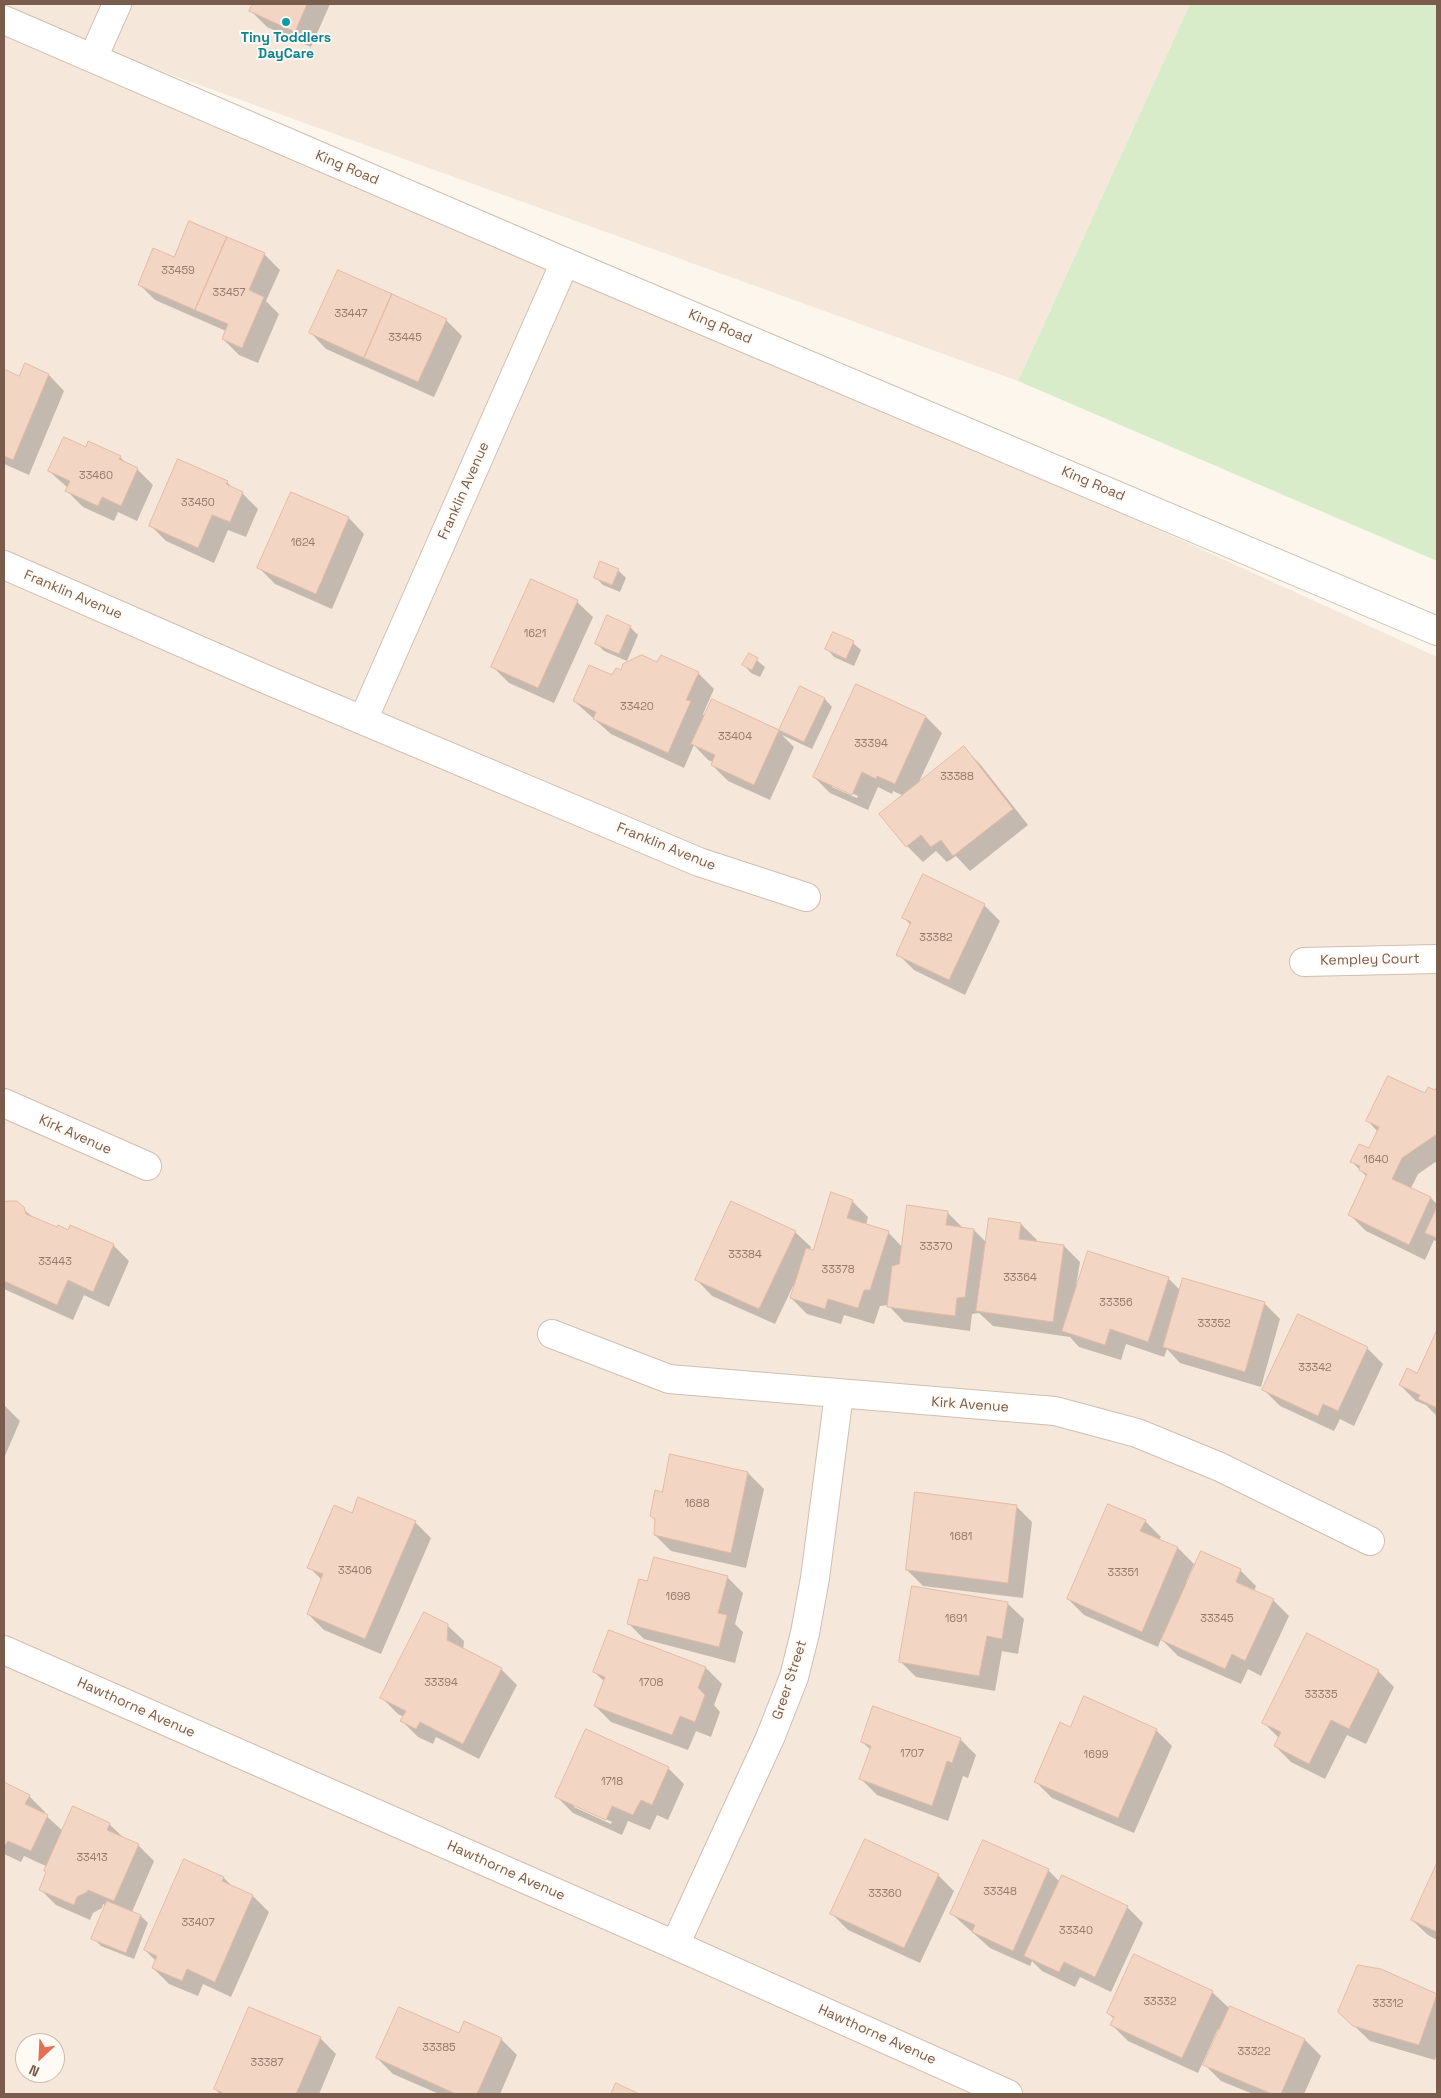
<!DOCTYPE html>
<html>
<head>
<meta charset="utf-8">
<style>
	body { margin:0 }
	#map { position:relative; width:1441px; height:2098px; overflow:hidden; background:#fdf6ec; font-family:"Space Grotesk",sans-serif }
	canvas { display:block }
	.frame { position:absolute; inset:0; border:5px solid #7a5c4d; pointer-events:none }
	.north { position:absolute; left:15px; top:2033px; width:50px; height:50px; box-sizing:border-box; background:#fffaf3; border:1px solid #cabbb1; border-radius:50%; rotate:205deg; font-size:14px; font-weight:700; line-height:20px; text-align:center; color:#7a5c4d }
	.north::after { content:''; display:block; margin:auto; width:18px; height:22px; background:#e76f51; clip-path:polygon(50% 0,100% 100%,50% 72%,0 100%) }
</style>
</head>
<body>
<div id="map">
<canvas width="1441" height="2098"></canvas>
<div class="frame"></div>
<div class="north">N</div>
</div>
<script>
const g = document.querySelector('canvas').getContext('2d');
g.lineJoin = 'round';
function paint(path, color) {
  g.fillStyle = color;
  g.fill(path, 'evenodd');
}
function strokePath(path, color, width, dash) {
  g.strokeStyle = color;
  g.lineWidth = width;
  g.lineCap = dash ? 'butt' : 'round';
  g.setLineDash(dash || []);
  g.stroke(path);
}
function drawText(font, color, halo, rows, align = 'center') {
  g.font = font + ' "Space Grotesk",sans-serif';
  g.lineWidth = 4;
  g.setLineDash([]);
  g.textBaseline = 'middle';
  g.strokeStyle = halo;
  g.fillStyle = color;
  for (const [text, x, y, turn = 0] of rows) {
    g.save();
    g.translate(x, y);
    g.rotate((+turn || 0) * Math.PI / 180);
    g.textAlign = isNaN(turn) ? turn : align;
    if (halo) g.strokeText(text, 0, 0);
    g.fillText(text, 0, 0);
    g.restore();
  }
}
const residential = new Path2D(`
	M4 4H1190L1018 381 86 44 4 9Z
	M4 29 980 448 1437 657V2094H4ZM25 2043H55V2073H25Z`);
const green = new Path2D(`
	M1190 4H1437V561L1018 381Z`);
const shadow = new Path2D(`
	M254 4H330L311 47 267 27 251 11Z
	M264 254 280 270 266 301 279 314 258 363 239 355 223 339 226 331 155 300 139 284 174 259Z
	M446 320 462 336 434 397 326 349 311 333Z
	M4 371 20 378 49 375 64 391 29 475 4 464Z
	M86 448 120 457 128 465 137 469 153 485 137 521 118 512 114 521 83 507 67 491 68 488 49 471Z
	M227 482 234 489 242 493 258 509 246 537 228 530 214 563 166 541 150 525Z
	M291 494 349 518 364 534 332 609 275 584 259 568Z
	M618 570 626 578 620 592 603 585 595 577Z
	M532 581 577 602 593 617 554 703 509 683 493 667Z
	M630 627 638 635 627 661 604 651 597 644Z
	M834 634 853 643 861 650 854 666 834 657 827 649Z
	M749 654 765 667 760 677 751 673 744 665Z
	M658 664 698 673 714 689 703 714 705 717 712 700 780 731 801 688 825 699 832 707 812 749 782 735 794 747 770 800 728 781 712 765 713 762 708 760 694 745 684 768 611 734 574 701 621 671Z
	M856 685 926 717 942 733 918 784 964 748 980 764 1028 825 970 871 956 856 947 862 936 851 923 862 907 846 904 796 893 791 892 794 878 787 868 810 830 793 814 777ZM832 784 858 796 857 798 832 787Z
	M984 905 1000 921 965 995 914 970 898 954 911 925 904 918Z
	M1437 1087V1161L1418 1174 1411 1188 1431 1198 1437 1204V1242L1434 1240 1425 1260 1366 1231 1350 1215 1367 1177 1351 1161 1369 1150 1378 1132 1368 1121 1425 1094 1435 1092Z
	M852 1201 868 1217 866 1225 888 1232 902 1247 947 1212 963 1228 974 1230 987 1243 1021 1224 1037 1240 1036 1243 1064 1246 1080 1262 1076 1286 1168 1278 1180 1290 1264 1303 1280 1319 1261 1387 1180 1363 1167 1349 1164 1357 1126 1344 1121 1360 1079 1347 1070 1337 993 1326 979 1313 972 1314 970 1331 904 1322 888 1305 880 1306 874 1324 844 1315 841 1324 807 1314 791 1298 795 1287 793 1286 775 1324 712 1296 697 1280 795 1232 811 1247 810 1250 814 1251Z
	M16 1203 34 1218 58 1229 113 1245 129 1261 109 1307 84 1295 73 1320 4 1289V1204Z
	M1437 1333V1416L1426 1405 1416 1401 1400 1385 1418 1375Z
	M1367 1348 1383 1364 1354 1426 1340 1419 1334 1431 1280 1406 1264 1390Z
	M4 1405 20 1421 4 1458Z
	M748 1473 764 1489 746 1568 671 1551 655 1535 656 1521 651 1516 663 1494Z
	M1016 1506 1032 1522 1023 1598 923 1586 907 1570Z
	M352 1515 415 1522 431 1538 381 1654 324 1630 308 1614 322 1580 309 1567Z
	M1145 1521 1161 1537 1159 1540 1178 1548 1194 1564 1186 1582 1240 1570 1256 1586 1254 1591 1273 1600 1289 1616 1261 1676 1248 1669 1241 1684 1178 1656 1161 1639 1158 1647 1084 1615 1068 1599Z
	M727 1577 743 1593 735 1624 743 1632 735 1663 644 1639 628 1623 648 1583Z
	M1008 1604 1024 1619 1018 1654 1002 1651 995 1691 916 1677 900 1661Z
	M447 1625 464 1641 463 1650 501 1669 517 1685 479 1759 436 1737 433 1744 418 1737 402 1721 404 1717 398 1714 382 1698Z
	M706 1668 722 1684 714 1705 720 1712 711 1737 696 1731 688 1750 611 1722 595 1706 604 1681 594 1672Z
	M1378 1671 1394 1687 1366 1744 1347 1735 1325 1779 1291 1762 1275 1746 1279 1738 1264 1723Z
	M1156 1730 1172 1746 1134 1833 1052 1798 1036 1782Z
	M960 1739 976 1755 968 1778 963 1776 948 1821 877 1795 861 1779 871 1750 862 1742Z
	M668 1768 684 1784 668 1820 657 1815 650 1830 628 1821 622 1835 573 1813 557 1797ZM574 1804 612 1822 611 1824 574 1807Z
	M4 1784 29 1796 45 1812 44 1814 63 1831 109 1824 125 1839 138 1845 154 1861 132 1912 141 1916 148 1923 134 1959 101 1946 93 1938 106 1906 103 1904 102 1908 93 1913 90 1920 56 1905 40 1889 48 1872V1867L24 1856 21 1862 4 1854Z
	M185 1860 224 1878 233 1887 253 1896 269 1912 231 1997 203 1984 198 1996 169 1984 153 1968 156 1961 145 1950Z
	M1437 1866V1940L1428 1935 1412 1920Z
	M1048 1870 1060 1882 1127 1907 1143 1923 1111 1992 1080 1977 1075 1987 1042 1971 1032 1961 1030 1966 990 1948 952 1914Z
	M938 1875 954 1891 920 1963 848 1930 832 1914Z
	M1380 1970 1437 1995V2054L1435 2060 1370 2041 1340 2012Z
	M1212 1992 1230 2009V2007L1305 2040 1321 2056 1304 2094H1253L1221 2081 1205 2065 1220 2030 1218 2029 1198 2073 1128 2041 1112 2025 1114 2019 1108 2013Z
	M320 2038 336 2054 319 2094H220L215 2089Z
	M501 2039 517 2055 500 2094H439L393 2074 377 2058Z`);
const building = new Path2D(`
	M253 4H307L295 32 249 11Z
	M189 221 227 237 195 310 138 285 153 248 174 257Z
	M227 237 265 253 249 290 264 297 242 348 222 339 228 324 195 310Z
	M338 270 392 294 364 358 309 333Z
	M392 294 447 319 418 382 364 358Z
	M25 363 49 374 13 460 4 456V369L19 376Z
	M64 437 86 447 88 441 121 456 119 459 138 468 121 506 102 497 98 506 65 491 70 481 48 471Z
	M178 459 228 481 226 484 243 492 230 522 212 515 198 548 149 526Z
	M291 492 349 517 316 594 257 568Z
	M600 561 619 569 612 585 594 578Z
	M531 579 578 600 538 688 491 667Z
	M607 615 631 626 619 654 595 644Z
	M833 632 854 641 846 659 825 649Z
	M749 653 758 658 752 670 742 665Z
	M642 655 657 662 661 655 699 672 686 700 691 701 668 753 593 719 596 712 573 701 589 665 612 675 616 668 621 670 623 664Z
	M856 684 926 716 895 784 877 776 876 779 862 772 852 795 813 777Z
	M800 686 825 698 804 742 779 730Z
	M712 699 779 730 754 785 711 765 715 755 691 744Z
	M964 746 1013 809 953 856 941 840 931 847 921 835 906 847 879 814Z
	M923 874 985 904 949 980 896 955 911 922 902 918Z
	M1388 1076 1425 1093 1428 1087 1435 1090 1437 1086V1134L1402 1158 1392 1179 1431 1197 1409 1245 1348 1215 1367 1174 1359 1170 1360 1166 1350 1162 1359 1144 1369 1148 1379 1127 1366 1121Z
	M831 1192 853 1200 847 1218 889 1231 870 1290H864L858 1308 828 1299 825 1309 790 1298 806 1248 813 1250Z
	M9 1201H17L24 1207 26 1214 57 1227 58 1225 68 1230 70 1225 114 1244 93 1292 68 1280 57 1305 4 1281V1202Z
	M731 1201 796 1231 759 1309 695 1280Z
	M907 1205 948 1211 946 1225 974 1229 965 1297 957 1298 955 1316 887 1307 892 1266 899 1264Z
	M1437 1207V1238L1425 1233Z
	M989 1218 1021 1223 1019 1239 1064 1245 1053 1322 976 1311Z
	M1088 1251 1169 1277 1148 1342 1110 1329 1105 1345 1062 1331Z
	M1183 1278 1265 1302 1245 1372 1163 1347Z
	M1298 1314 1368 1347 1338 1411 1323 1404 1318 1416 1262 1390Z
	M1437 1330V1408L1418 1399 1420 1395 1399 1385 1407 1368 1417 1373Z
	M670 1454 748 1472 731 1553 654 1535 655 1519 650 1516 655 1490 662 1492Z
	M915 1492 1017 1505 1008 1583 906 1570Z
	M358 1497 416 1521 365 1639 307 1614 323 1574 307 1568 334 1505 352 1513Z
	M1108 1504 1146 1520 1140 1531 1178 1547 1142 1632 1067 1599Z
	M1201 1551 1241 1569 1236 1582 1274 1599 1245 1661 1232 1654 1225 1669 1161 1640Z
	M654 1557 728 1576 718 1613 727 1615 719 1647 627 1624 639 1579 647 1581Z
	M912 1586 1008 1602 1002 1639 987 1636 979 1676 899 1662Z
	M424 1612 448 1624 447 1640 502 1668 463 1744 420 1722 416 1729 400 1721 406 1711 380 1698Z
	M609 1630 706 1667 698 1688 705 1695 695 1722 680 1716 672 1735 594 1706 605 1677 593 1672Z
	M1307 1633 1379 1670 1349 1729 1331 1720 1309 1764 1274 1746 1281 1732 1262 1723Z
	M1084 1696 1157 1729 1118 1818 1034 1782 1060 1722 1070 1727Z
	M873 1706 961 1738 952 1763 947 1761 932 1806 859 1779 871 1746 861 1742Z
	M586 1729 669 1767 652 1805 641 1800 633 1815 612 1806 606 1820 555 1797Z
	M4 1782 30 1795 25 1804 48 1815 31 1851 8 1841 4 1847Z
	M73 1806 110 1823 107 1830 139 1844 114 1901 88 1890 87 1892 77 1897 74 1905 39 1890 46 1872 44 1871Z
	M865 1839 939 1874 904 1948 830 1914Z
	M983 1840 1049 1869 1013 1951 972 1932 975 1925 950 1914Z
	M184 1859 224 1877 222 1881 253 1895 215 1982 187 1969 182 1981 152 1968 157 1956 144 1950Z
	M1437 1863V1932L1411 1920Z
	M1062 1875 1128 1906 1095 1977 1064 1962 1059 1972 1024 1956Z
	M107 1901 141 1915 126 1953 91 1939Z
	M1134 1954 1213 1991 1182 2058 1110 2025 1114 2017 1107 2013Z
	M1358 1965 1381 1969 1437 1994 1419 2045 1353 2026 1338 2012Z
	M1230 2006 1305 2039 1281 2094H1272L1203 2065Z
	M249 2007 321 2037 296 2094H225L214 2089Z
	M399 2007 459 2033 464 2021 502 2038 477 2094H456L376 2058Z
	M616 2083 639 2094H611Z`);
const minor = new Path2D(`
	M93 58 117 4
	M4 565 272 682 699 862 806 897
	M363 720 565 262
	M1304 962 1437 959
	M4 1103 147 1166
	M552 1334 669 1379 1055 1411 1137 1433 1220 1467 1370 1541
	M4 1650 675 1945 1008 2094
	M675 1945 770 1738 794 1677 805 1633 815 1578 839 1394`);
const tertiary = new Path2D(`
	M4 20 565 262 1437 631`);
const markers = [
	[286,22,5,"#0f9aa8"]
];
const numberNames = [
	["33459",178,271],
	["33457",229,293],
	["33447",351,314],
	["33445",405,338],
	["33460",96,476],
	["33450",198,503],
	["1624",303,543],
	["1621",535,634],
	["33420",637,707],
	["33404",735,737],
	["33394",871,744],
	["33388",957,777],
	["33382",936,938],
	["1640",1376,1160],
	["33370",936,1247],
	["33384",745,1255],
	["33443",55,1262],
	["33378",838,1270],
	["33364",1020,1278],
	["33356",1116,1303],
	["33352",1214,1324],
	["33342",1315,1368],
	["1688",697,1504],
	["1681",961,1537],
	["33406",355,1571],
	["33351",1123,1573],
	["1698",678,1597],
	["1691",956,1619],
	["33345",1217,1619],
	["33394",441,1683],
	["1708",651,1683],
	["33335",1321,1695],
	["1707",912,1754],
	["1699",1096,1755],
	["1718",612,1782],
	["33413",92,1858],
	["33348",1000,1892],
	["33360",885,1894],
	["33407",198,1923],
	["33340",1076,1931],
	["33332",1160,2002],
	["33312",1388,2004],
	["33385",439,2048],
	["33322",1254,2052],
	["33387",267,2063]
];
const cultureNames = [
	["Tiny Toddlers",286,38],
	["DayCare",286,54]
];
const streetNames = [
	["King Road",347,168,23],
	["King Road",720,327,23],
	["King Road",1093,484,23],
	["Franklin Avenue",464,491,-66],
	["Franklin Avenue",73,595,23],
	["Franklin Avenue",666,847,22],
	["Kempley Court",1370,960,-1],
	["Kirk Avenue",75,1135,24],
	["Kirk Avenue",970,1405,4],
	["Greer Street",790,1680,-72],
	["Hawthorne Avenue",136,1708,24],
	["Hawthorne Avenue",506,1871,24],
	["Hawthorne Avenue",877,2035,24]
];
paint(residential, '#f5e8da');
paint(green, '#d8ecc9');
paint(shadow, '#0003');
paint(building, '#f3d5c3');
strokePath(building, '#e6bba3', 1);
strokePath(minor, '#d1beb0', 30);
strokePath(tertiary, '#d1beb0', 30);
strokePath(minor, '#fff', 28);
strokePath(tertiary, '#fff', 28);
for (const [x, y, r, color] of markers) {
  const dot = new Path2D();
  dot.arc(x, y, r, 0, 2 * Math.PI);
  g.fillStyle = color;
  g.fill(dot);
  strokePath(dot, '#fffaf3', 2);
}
drawText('11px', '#987a6a', null, numberNames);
drawText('bold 14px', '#0d838f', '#fffaf3', cultureNames);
drawText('14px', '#7a5c4d', '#fffaf3', streetNames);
</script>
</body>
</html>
